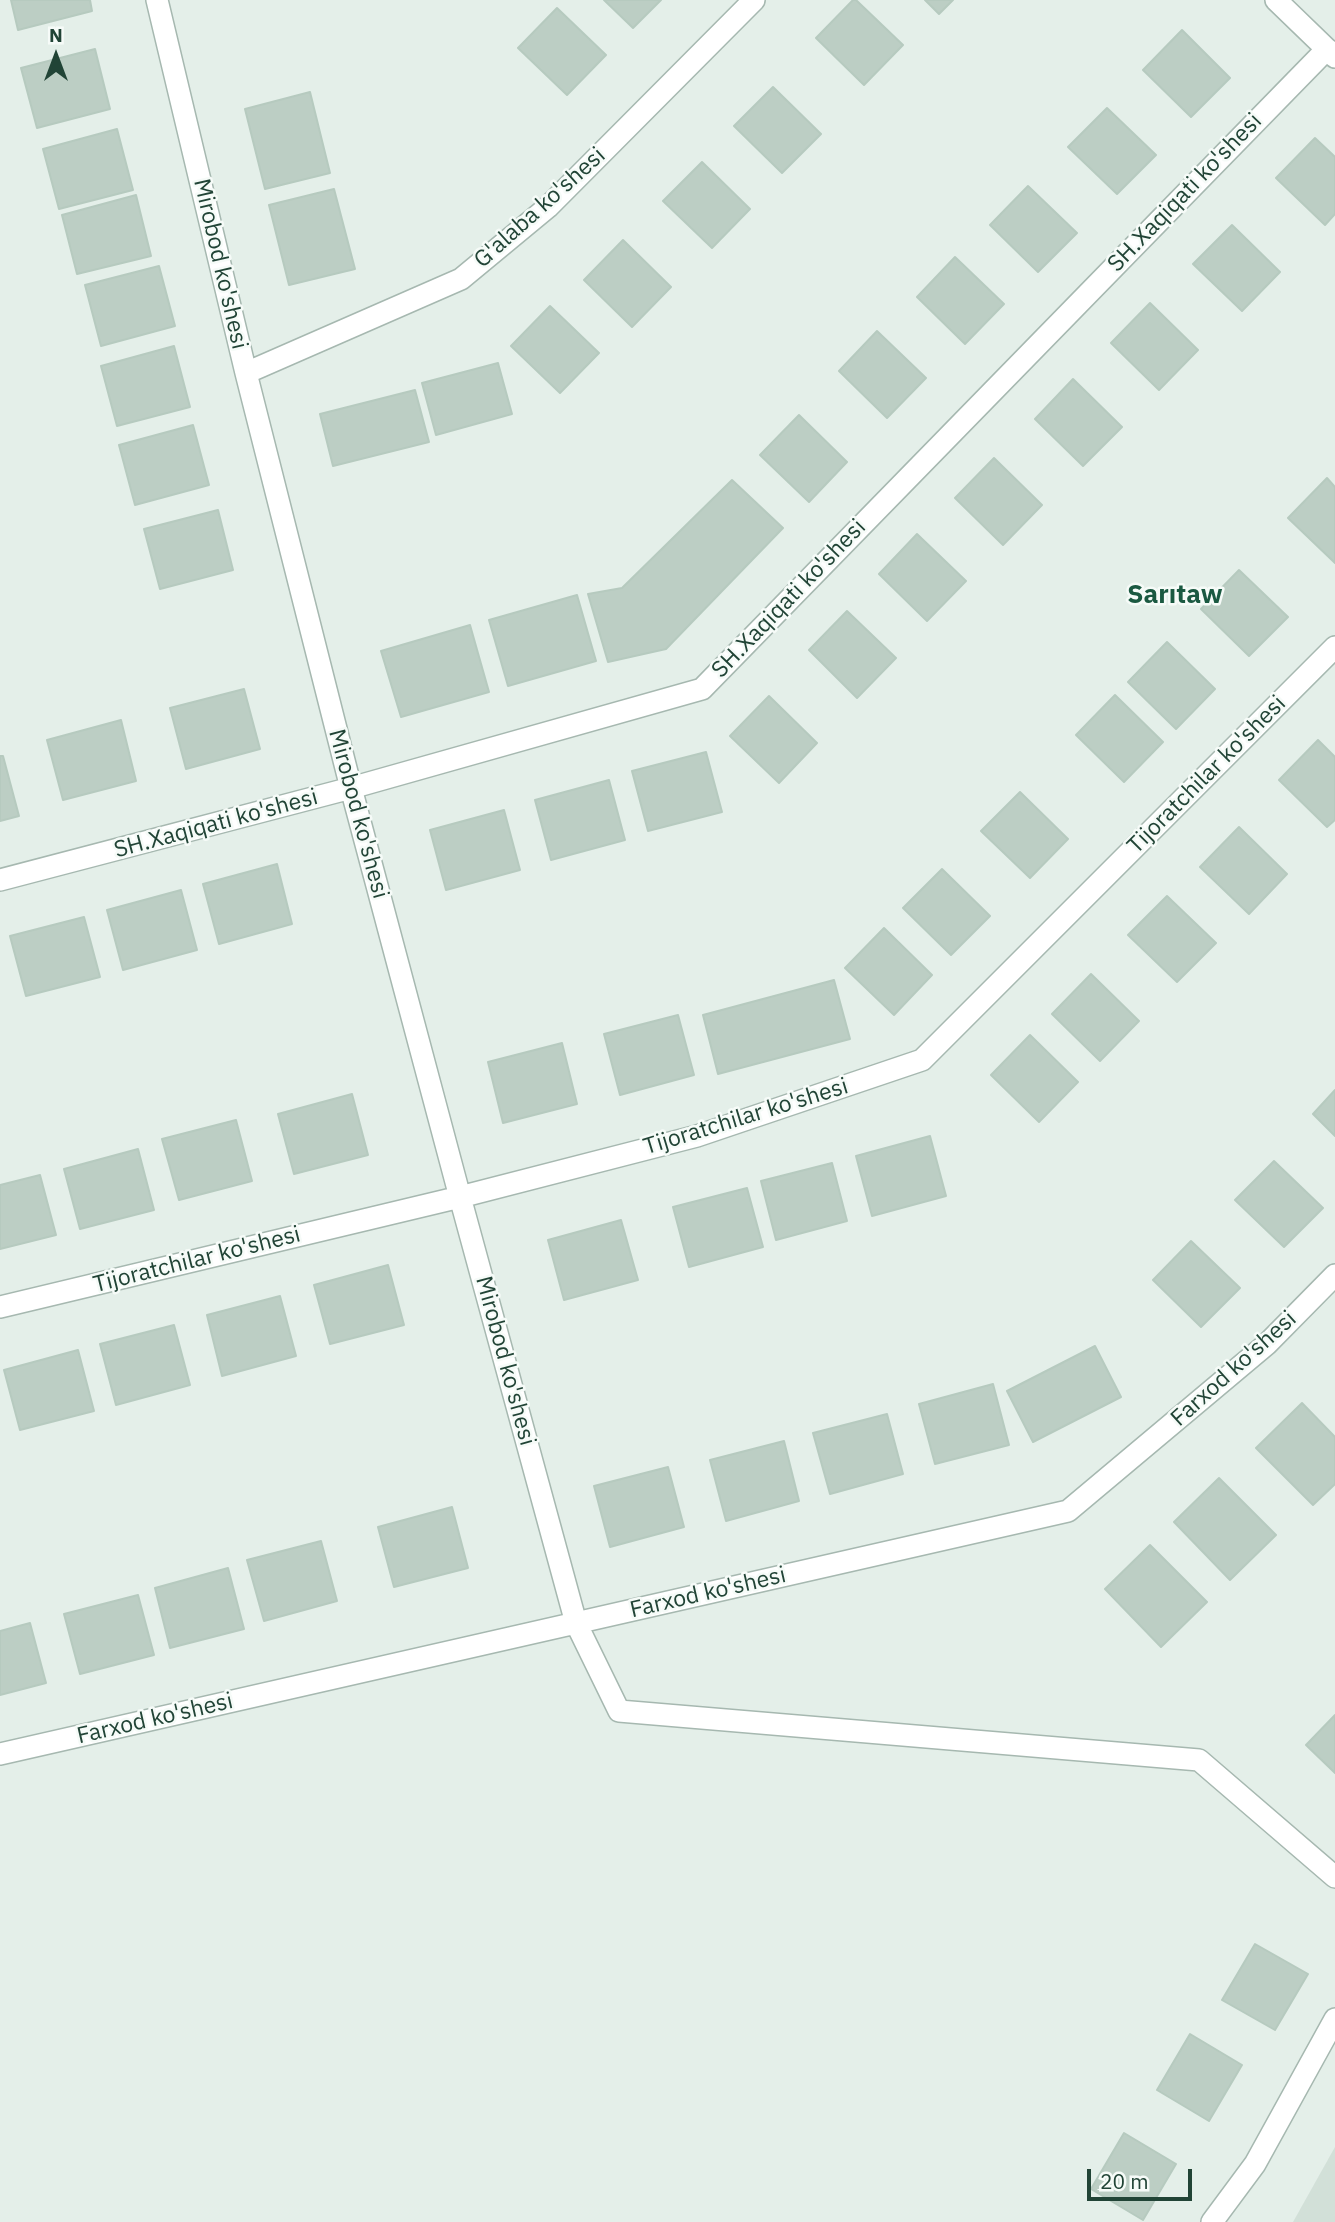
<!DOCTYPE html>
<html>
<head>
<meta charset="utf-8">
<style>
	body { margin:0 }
	#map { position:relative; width:1335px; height:2222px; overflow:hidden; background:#e4efe9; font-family:"IBM Plex Sans",sans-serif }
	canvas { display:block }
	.north { position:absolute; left:21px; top:21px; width:70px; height:70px; -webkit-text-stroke:5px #f6fbf8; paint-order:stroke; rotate:0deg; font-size:19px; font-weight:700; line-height:28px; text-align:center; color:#214436 }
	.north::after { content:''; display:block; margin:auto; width:24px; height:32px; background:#214436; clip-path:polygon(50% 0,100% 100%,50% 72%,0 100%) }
	.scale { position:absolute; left:1087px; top:2169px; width:105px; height:32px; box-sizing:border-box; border:4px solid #214436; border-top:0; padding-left:9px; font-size:21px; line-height:24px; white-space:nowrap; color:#214436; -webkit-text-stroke:5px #f6fbf8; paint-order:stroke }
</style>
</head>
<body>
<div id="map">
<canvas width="1335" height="2222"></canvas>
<div class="north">N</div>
<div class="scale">20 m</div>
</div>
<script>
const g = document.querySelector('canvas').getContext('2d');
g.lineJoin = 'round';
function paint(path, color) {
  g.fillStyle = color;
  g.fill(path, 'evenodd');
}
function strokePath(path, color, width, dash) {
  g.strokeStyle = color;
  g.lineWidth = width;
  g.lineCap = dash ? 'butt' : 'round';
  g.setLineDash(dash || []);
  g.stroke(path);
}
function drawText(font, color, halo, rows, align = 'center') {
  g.font = font + ' "IBM Plex Sans",sans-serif';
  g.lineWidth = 5;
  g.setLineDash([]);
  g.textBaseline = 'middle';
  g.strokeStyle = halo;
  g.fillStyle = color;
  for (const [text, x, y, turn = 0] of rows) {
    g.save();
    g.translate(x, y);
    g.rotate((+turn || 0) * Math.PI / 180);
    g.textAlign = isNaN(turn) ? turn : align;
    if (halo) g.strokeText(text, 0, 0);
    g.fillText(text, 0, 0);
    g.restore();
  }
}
const built = new Path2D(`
	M1335 2147V2222H1293Z`);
const building = new Path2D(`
	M11 0H90L92 11 18 30Z
	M604 0H661L633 28Z
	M853 0H856L903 45 864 85 816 38Z
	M925 0H953L939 14Z
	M557 8 606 55 567 95 518 48Z
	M1182 30 1230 78 1191 117 1143 70Z
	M95 49 110 109 37 128 21 68Z
	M773 87 821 134 782 173 734 126Z
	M310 92 330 173 265 189 245 109Z
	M1107 108 1156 155 1117 194 1068 147Z
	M117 129 133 190 59 209 43 149Z
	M1315 138 1335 157V214L1325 225 1276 178Z
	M702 162 750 209 712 248 663 201Z
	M1028 186 1077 233 1038 272 990 225Z
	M334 189 355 269 289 285 269 205Z
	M136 195 151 256 77 274 62 215Z
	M1232 225 1280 272 1242 311 1193 264Z
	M623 240 671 287 632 327 584 280Z
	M955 257 1004 304 965 344 917 297Z
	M159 266 175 326 101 346 85 285Z
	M1150 303 1198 350 1159 390 1111 343Z
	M550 306 599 353 560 393 511 346Z
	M877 331 926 378 887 418 839 371Z
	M174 346 190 407 117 426 101 366Z
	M498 363 512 414 436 435 422 383Z
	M1073 379 1122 427 1083 466 1035 419Z
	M415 390 429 442 333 466 320 414Z
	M799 415 847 462 809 502 760 455Z
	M193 425 209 485 135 505 119 445Z
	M994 458 1042 505 1003 545 955 498Z
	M1327 478 1335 487V563L1288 518Z
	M732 480 783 528 666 649 608 662 588 594 622 588Z
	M218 510 233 570 160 589 144 529Z
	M917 534 966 581 927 621 879 574Z
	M1239 570 1288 617 1249 656 1201 609Z
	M577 595 596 661 508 686 489 620Z
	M847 611 896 658 857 698 809 650Z
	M470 625 489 692 401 717 381 651Z
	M1167 642 1215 689 1176 729 1128 682Z
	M244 689 260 749 186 769 170 708Z
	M1115 695 1163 742 1124 782 1076 735Z
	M769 696 817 743 779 783 730 736Z
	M121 720 136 781 63 800 47 740Z
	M1318 740 1335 757V820L1327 827 1279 780Z
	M706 752 722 812 648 831 632 771Z
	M0 756H3L19 816 0 821Z
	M609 780 625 840 551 860 535 800Z
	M1020 792 1068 839 1030 878 981 831Z
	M504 810 520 870 446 890 430 830Z
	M1239 827 1287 874 1249 914 1200 867Z
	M277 864 292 924 219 944 203 884Z
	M942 869 990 916 951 955 903 908Z
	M181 890 197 950 123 970 107 910Z
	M1167 896 1216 943 1177 982 1128 935Z
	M84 917 100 977 26 996 10 936Z
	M884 928 932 975 894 1015 845 968Z
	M1091 974 1139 1021 1100 1061 1052 1014Z
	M834 980 850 1039 718 1074 703 1015Z
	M678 1015 694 1075 620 1095 604 1034Z
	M1030 1035 1078 1082 1039 1122 991 1075Z
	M562 1043 577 1104 503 1123 488 1062Z
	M1335 1090V1136L1313 1114Z
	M352 1094 368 1155 294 1174 278 1114Z
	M236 1120 252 1181 179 1200 162 1139Z
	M930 1136 946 1196 872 1216 856 1156Z
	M138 1149 154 1210 80 1229 64 1169Z
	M1274 1161 1323 1208 1284 1247 1235 1200Z
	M832 1163 847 1221 776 1240 761 1181Z
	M40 1175 56 1235 0 1249V1185Z
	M747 1188 763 1247 689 1267 673 1207Z
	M621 1220 638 1280 564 1300 548 1240Z
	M1191 1241 1240 1288 1201 1327 1153 1280Z
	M388 1265 404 1325 330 1344 314 1285Z
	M280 1296 296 1356 222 1376 207 1315Z
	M174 1325 190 1385 116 1405 100 1344Z
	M1095 1346 1121 1397 1033 1442 1007 1391Z
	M78 1350 94 1411 20 1430 4 1370Z
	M993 1384 1009 1445 935 1464 919 1404Z
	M1302 1403 1335 1437V1484L1313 1505 1256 1448Z
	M887 1414 903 1474 830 1494 813 1433Z
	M784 1441 799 1501 726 1521 710 1460Z
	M668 1467 684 1527 610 1547 594 1486Z
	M1219 1478 1276 1535 1230 1580 1174 1522Z
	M452 1507 468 1568 394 1587 378 1527Z
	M321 1541 337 1601 264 1621 247 1560Z
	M1150 1545 1207 1602 1161 1647 1105 1589Z
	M228 1568 244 1629 170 1648 155 1588Z
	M138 1595 154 1655 80 1674 64 1614Z
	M30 1623 46 1683 0 1695V1631Z
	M1335 1715V1773L1306 1745Z
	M1255 1944 1308 1974 1275 2030 1222 2000Z
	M1190 2034 1242 2065 1209 2121 1157 2090Z
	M1124 2133 1176 2164 1143 2220 1091 2189Z`);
const minor = new Path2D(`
	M157 0 246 373 351 788 460 1197 576 1623 619 1711 1199 1760 1335 1877
	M1276 0 1335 57
	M246 373 461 279 548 207 754 0
	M0 880 351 788 702 689 1327 49
	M0 1307 460 1197 697 1136 922 1060 1335 647
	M0 1754 1068 1511 1267 1344 1335 1275
	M1212 2222 1255 2164 1335 2019`);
const streetNames = [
	["SH.Xaqiqati ko'shesi",1185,193,-46],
	["G'alaba ko'shesi",540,208,-42],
	["Mirobod ko'shesi",220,264,77],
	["SH.Xaqiqati ko'shesi",789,599,-46],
	["Tijoratchilar ko'shesi",1207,775,-45],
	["Mirobod ko'shesi",358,814,75],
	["SH.Xaqiqati ko'shesi",216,824,-15],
	["Tijoratchilar ko'shesi",746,1117,-17],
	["Tijoratchilar ko'shesi",197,1260,-14],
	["Mirobod ko'shesi",505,1361,75],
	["Farxod ko'shesi",1234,1369,-42],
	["Farxod ko'shesi",708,1593,-13],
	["Farxod ko'shesi",155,1719,-13]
];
const quarterNames = [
	["Sarıtaw",1175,595]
];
paint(built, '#d2e0d8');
paint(building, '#bccec4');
strokePath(building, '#b6cabf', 2);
strokePath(minor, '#a6b8b0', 24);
strokePath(minor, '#fff', 21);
drawText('23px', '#214436', '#f6fbf8', streetNames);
drawText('bold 26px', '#1a5941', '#f6fbf8', quarterNames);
</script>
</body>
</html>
